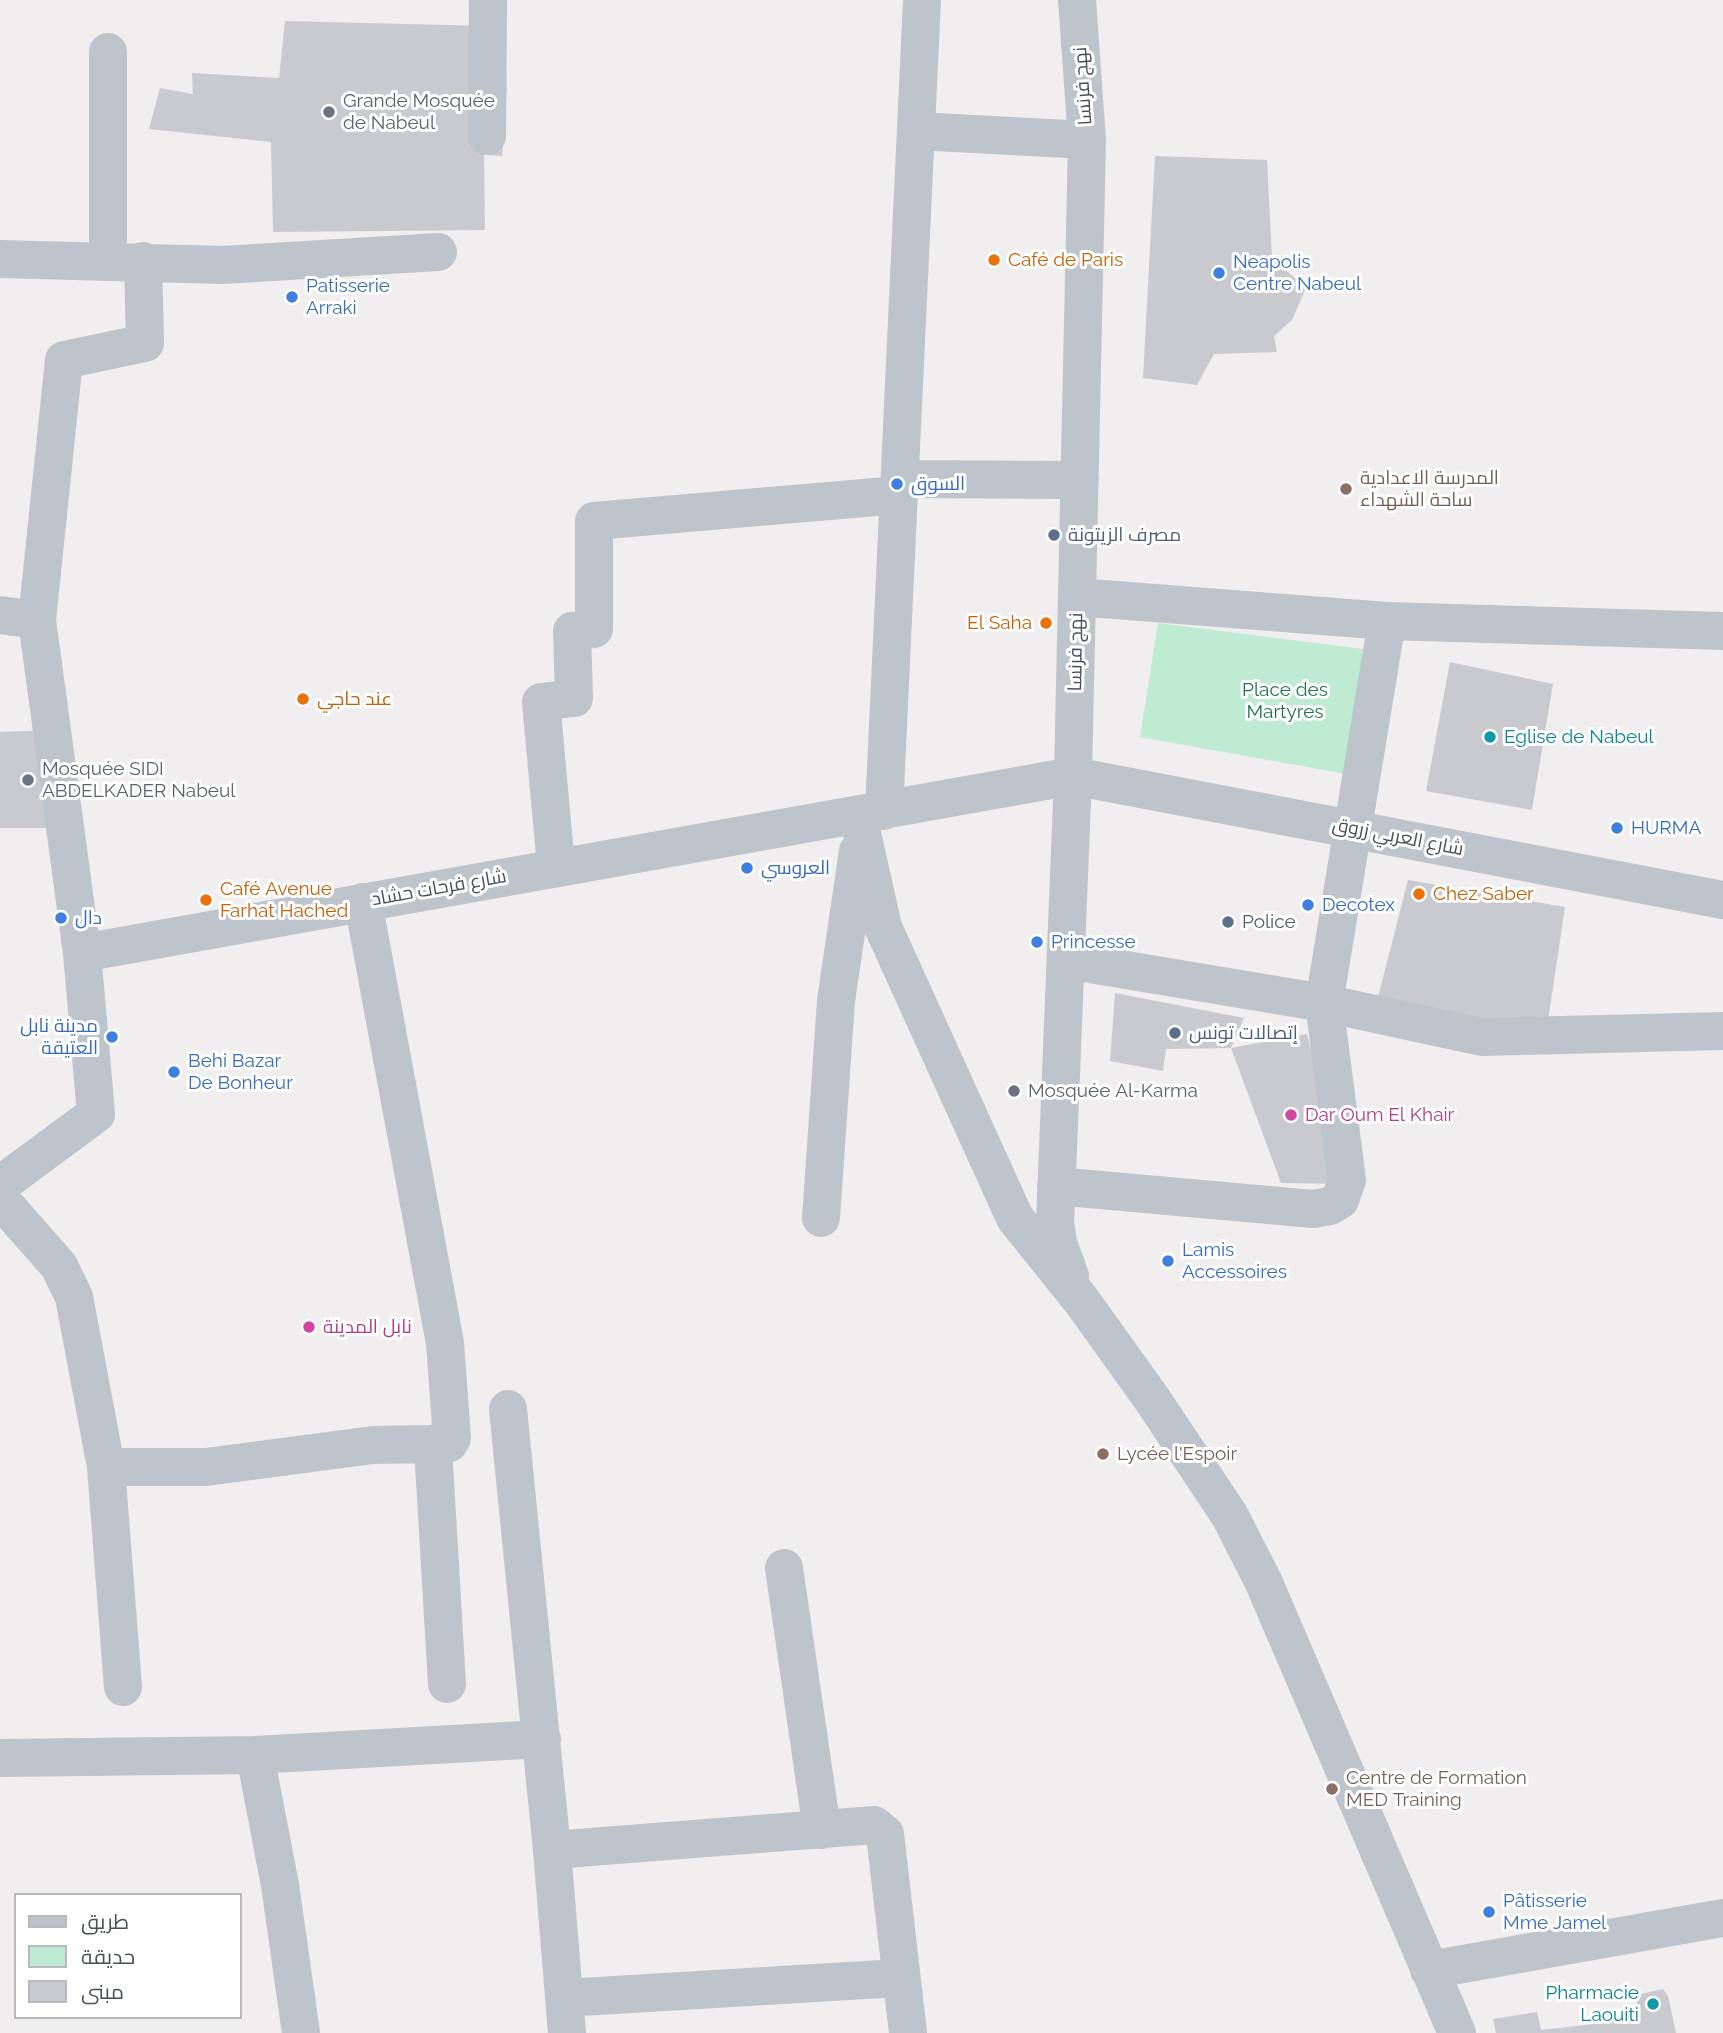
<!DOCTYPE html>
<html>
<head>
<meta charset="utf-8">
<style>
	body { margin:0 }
	#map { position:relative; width:1723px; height:2033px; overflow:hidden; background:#f0eeee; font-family:Raleway,Cairo,sans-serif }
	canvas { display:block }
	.legend { position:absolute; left:14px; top:1893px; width:228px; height:126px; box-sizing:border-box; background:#fff; border:2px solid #b6b9bd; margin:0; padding:9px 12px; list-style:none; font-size:21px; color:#48505a }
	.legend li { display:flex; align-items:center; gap:14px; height:35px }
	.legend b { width:35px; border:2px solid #b6b9bd }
</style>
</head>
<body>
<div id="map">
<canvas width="1723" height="2033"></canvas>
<ul class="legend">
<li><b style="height:9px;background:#bec4cc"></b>طريق</li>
<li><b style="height:19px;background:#c0ebd3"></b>حديقة</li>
<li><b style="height:19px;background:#c9cad0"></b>مبنى</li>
</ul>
</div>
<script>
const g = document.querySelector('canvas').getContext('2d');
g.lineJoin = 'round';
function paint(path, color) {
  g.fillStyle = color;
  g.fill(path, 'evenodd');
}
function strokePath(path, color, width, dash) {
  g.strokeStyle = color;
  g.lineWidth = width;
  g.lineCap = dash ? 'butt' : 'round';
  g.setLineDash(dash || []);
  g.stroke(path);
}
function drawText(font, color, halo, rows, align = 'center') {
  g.font = font + ' Raleway,Cairo,sans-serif';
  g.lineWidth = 6;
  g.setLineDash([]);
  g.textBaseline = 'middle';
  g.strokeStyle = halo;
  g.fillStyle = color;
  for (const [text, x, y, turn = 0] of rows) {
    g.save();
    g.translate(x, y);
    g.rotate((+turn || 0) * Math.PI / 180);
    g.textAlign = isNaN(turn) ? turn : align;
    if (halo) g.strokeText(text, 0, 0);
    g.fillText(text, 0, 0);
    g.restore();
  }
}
const green = new Path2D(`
	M1158 623 1363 649 1346 774 1140 737Z`);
const building = new Path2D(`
	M285 21 488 26 490 83 507 87 502 156 484 155 485 230 273 232 271 142 149 129 160 88 193 94 192 73 279 78Z
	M1155 156 1267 160 1272 258 1306 288 1292 320 1274 336 1277 352 1214 354 1197 385 1143 378Z
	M1450 662 1553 684 1532 810 1426 791Z
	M51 730 61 828H0V732Z
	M1408 880 1565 907 1548 1021H1492L1377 1001Z
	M1115 993 1244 1018 1231 1048 1166 1049 1163 1071 1110 1061Z
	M1307 1034 1344 1184 1281 1183 1231 1048Z
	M1663 1989 1668 1996 1676 2033H1496L1493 2019 1537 2012 1541 2030 1637 2019V1995Z`);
const minor = new Path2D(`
	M916 131 1087 140
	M487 136 488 0
	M0 259 223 265 438 252
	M108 261V52
	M900 479 1080 480
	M1077 597 1387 621 1723 631
	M0 615 37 620 64 360 145 343 143 261
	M37 620 82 953
	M884 811 922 0
	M858 816 883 927 1015 1218 1081 1300 1152 1399 1230 1516 1264 1583 1457 2033
	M556 866 541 702 574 698 572 631 594 629V521L899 495
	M363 902 445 1343 452 1438 449 1443H436L433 1447 447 1684
	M1066 960 1324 1003 1482 1037 1723 1031
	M0 1185 96 1114 82 953 1073 776 1723 900
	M1056 1186 1313 1209 1330 1206 1340 1200 1347 1180 1324 1003 1387 621
	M0 1199 59 1266 74 1297 106 1467 123 1687
	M821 1218 836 1001 858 851
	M1070 1276 1058 1243 1055 1223 1073 776 1087 140 1077 0
	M508 1409 552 1850
	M106 1467H206L373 1445 434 1444
	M784 1568 822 1830
	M255 1755 280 1885 301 2033
	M0 1758 255 1755 542 1739
	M1429 1970 1723 1918
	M564 1998 899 1978
	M567 2033 552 1850 874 1825 885 1834 908 2033`);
const markers = [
	[329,112,7,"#6b7280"],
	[994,260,7,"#e8710a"],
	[1219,273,7,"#3f7fe0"],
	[292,297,7,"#3f7fe0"],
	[897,484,7,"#3f7fe0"],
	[1346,489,7,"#8d6e63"],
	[1054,535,7,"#5c6f8a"],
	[1046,623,7,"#e8710a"],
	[303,699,7,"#e8710a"],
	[1490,737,7,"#0f9aa8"],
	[28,780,7,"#6b7280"],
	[1617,828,7,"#3f7fe0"],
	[747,868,7,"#3f7fe0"],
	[1419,894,7,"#e8710a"],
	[206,900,7,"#e8710a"],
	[1308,905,7,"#3f7fe0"],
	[61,918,7,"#3f7fe0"],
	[1228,922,7,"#5c6f8a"],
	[1037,942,7,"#3f7fe0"],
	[1175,1033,7,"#5c6f8a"],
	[112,1037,7,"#3f7fe0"],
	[174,1072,7,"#3f7fe0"],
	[1014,1091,7,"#6b7280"],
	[1291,1115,7,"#d1479c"],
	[1168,1261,7,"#3f7fe0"],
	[309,1327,7,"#d1479c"],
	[1103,1454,7,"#8d6e63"],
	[1332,1789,7,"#8d6e63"],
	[1489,1912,7,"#3f7fe0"],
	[1653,2004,7,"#0f9aa8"]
];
const streetNames = [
	["نهج فرنسا",1083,86,-94],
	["نهج فرنسا",1076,652,-89],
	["شارع العربي زروق",1398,837,11],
	["شارع فرحات حشاد",439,888,-10]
];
const worshipNames = [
	["Grande Mosquée",343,101],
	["de Nabeul",343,123],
	["Mosquée SIDI",42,769],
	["ABDELKADER Nabeul",42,791],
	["Mosquée Al-Karma",1028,1091]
];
const foodNames = [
	["Café de Paris",1008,260],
	["El Saha",1032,623,"right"],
	["عند حاجي",317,699],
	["Café Avenue",220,889],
	["Farhat Hached",220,911],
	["Chez Saber",1433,894]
];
const shopNames = [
	["Neapolis",1233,262],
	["Centre Nabeul",1233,284],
	["Patisserie",306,286],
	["Arraki",306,308],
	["السوق",911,484],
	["HURMA",1631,828],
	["العروسي",761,868],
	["Decotex",1322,905],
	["دال",75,918],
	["Princesse",1051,942],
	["مدينة نابل",98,1026,"right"],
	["العتيقة",98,1048,"right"],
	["Behi Bazar",188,1061],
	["De Bonheur",188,1083],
	["Lamis",1182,1250],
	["Accessoires",1182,1272],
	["Pâtisserie",1503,1901],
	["Mme Jamel",1503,1923]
];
const educationNames = [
	["المدرسة الاعدادية",1360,478],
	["ساحة الشهداء",1360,500],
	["Lycée l'Espoir",1117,1454],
	["Centre de Formation",1346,1778],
	["MED Training",1346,1800]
];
const serviceNames = [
	["مصرف الزيتونة",1068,535],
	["Police",1242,922],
	["إتصالات تونس",1189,1033]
];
const parkNames = [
	["Place des",1285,690],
	["Martyres",1285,712]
];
const cultureNames = [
	["Eglise de Nabeul",1504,737],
	["Pharmacie",1639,1993,"right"],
	["Laouiti",1639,2015,"right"]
];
const hotelNames = [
	["Dar Oum El Khair",1305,1115],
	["نابل المدينة",323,1327]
];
paint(green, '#c0ebd3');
paint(building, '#c9cad0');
strokePath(minor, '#bec4cc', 38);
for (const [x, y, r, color] of markers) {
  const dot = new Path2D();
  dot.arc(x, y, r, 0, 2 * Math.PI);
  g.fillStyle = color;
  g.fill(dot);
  strokePath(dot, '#fff', 2.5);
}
drawText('19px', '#48505a', '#fff', streetNames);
drawText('19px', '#5b616d', '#fff', worshipNames, 'left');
drawText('19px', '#c56008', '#fff', foodNames, 'left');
drawText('19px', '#366cbe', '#fff', shopNames, 'left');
drawText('19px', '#785e54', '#fff', educationNames, 'left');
drawText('19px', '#4e5e75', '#fff', serviceNames, 'left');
drawText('19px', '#1f744f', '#fff', parkNames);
drawText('19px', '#0d838f', '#fff', cultureNames, 'left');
drawText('19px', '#b23c85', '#fff', hotelNames, 'left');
</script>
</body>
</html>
